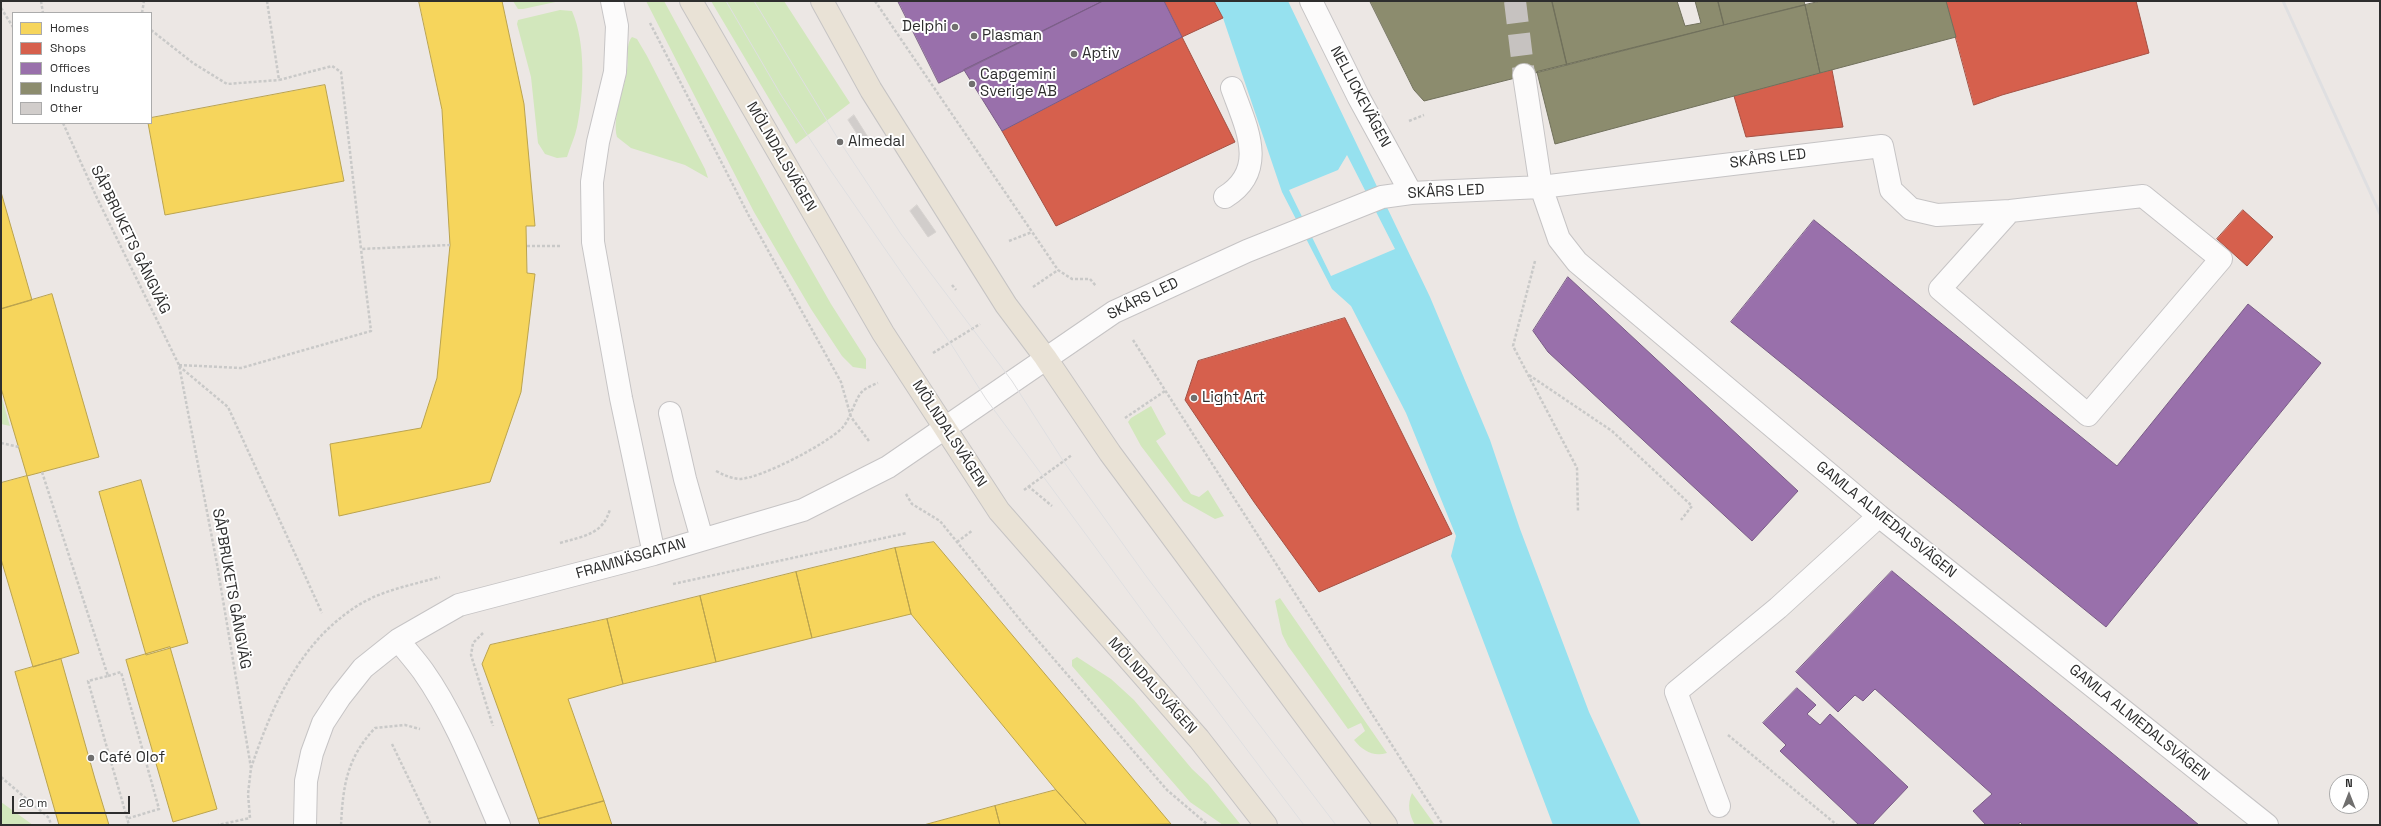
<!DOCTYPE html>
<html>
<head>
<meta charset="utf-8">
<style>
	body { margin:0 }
	#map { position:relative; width:2381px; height:826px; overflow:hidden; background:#ece7e4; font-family:"Space Grotesk",sans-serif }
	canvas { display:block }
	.frame { position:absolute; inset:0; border:2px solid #2e2e2e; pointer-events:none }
	.legend { position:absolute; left:12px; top:12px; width:140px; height:112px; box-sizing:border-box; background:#fff; border:1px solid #ababab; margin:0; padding:5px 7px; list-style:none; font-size:12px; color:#2e2e2e }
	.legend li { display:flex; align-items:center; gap:8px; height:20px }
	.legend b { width:20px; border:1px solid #ababab }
	.north { position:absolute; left:2329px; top:774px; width:40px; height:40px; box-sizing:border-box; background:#fff; border:1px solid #ababab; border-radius:50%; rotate:0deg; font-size:11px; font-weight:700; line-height:16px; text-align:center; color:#2e2e2e }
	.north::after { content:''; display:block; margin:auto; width:14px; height:18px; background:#706f6e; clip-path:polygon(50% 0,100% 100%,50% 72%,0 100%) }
	.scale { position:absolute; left:12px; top:796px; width:118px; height:18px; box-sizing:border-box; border:2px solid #2e2e2e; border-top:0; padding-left:5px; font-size:12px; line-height:14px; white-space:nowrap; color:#2e2e2e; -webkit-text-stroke:3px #fff; paint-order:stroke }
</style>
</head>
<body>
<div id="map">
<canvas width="2381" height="826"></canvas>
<div class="frame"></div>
<ul class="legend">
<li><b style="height:11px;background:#f6d55c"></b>Homes</li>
<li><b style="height:11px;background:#d6604d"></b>Shops</li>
<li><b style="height:11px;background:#9970ab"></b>Offices</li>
<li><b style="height:11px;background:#8c8c6e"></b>Industry</li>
<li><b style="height:11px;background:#d1cdcb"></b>Other</li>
</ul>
<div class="north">N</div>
<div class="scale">20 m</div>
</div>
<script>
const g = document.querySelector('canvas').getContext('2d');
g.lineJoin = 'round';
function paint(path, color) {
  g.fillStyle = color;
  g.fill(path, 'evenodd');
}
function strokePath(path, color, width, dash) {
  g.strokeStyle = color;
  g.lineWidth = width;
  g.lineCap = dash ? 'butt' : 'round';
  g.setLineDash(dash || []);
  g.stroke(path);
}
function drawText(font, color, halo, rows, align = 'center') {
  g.font = font + ' "Space Grotesk",sans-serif';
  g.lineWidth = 4;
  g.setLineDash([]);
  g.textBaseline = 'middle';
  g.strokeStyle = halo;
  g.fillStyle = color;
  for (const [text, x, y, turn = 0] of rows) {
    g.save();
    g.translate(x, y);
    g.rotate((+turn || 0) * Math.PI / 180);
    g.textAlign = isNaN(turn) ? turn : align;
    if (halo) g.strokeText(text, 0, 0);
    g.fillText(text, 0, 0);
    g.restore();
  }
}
const green = new Path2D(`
	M513 1H560L523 9H518Z
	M646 1H664L795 241 831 304 866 359V369L853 367 842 356 811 309 754 212Z
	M711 1H784L850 103 796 144Z
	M560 10 572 11C586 43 584 93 577 127 575 137 570 147 567 157L557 158 545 154 538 143 531 77 517 24 518 20Z
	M632 37 637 39 647 56 705 169 708 178 685 165 631 148 617 137C612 117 624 91 627 70 629 60 625 45 632 37Z
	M1 395 10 426 1 424Z
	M1151 406 1166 434 1156 441 1191 494 1199 497 1208 490 1224 516 1215 519 1183 501 1141 446 1128 422 1131 418Z
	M1280 598 1387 753C1373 757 1363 751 1354 740L1365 731 1361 723 1348 729 1288 646 1282 634 1275 601Z
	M1077 657 1111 679 1134 700 1192 769 1208 784 1241 825H1223L1190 802 1072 666V660Z
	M1412 793 1435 825H1415C1409 814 1407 805 1412 793Z
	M1 802 33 825H1Z`);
const water = new Path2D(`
	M1214 1H1288L1430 297 1490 440 1520 529 1589 712 1641 825H1553L1451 556 1456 536 1406 413 1351 306 1332 289 1282 192 1223 18Z`);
const pier = new Path2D(`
	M1347 155 1395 249 1331 276 1289 190 1338 170Z`);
const homes = new Path2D(`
	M419 1H502L524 104 535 226H526L527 273 535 274 521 392 490 482 339 516 330 444 421 428 437 378 450 245 442 110Z
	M325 85 344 181 165 215 148 123H151V118Z
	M1 192 32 300 1 309Z
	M52 294 99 457 27 476 1 388V309Z
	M27 476 79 653 33 667 1 559V483Z
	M141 480 188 643 146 655 99 492Z
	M934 542 1108 749 1171 824 1087 825 1056 790 911 614 895 548Z
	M895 548 911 614 812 638 796 572Z
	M796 572 812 638 716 662 700 596Z
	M700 596 716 662 623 684 607 619Z
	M607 619 623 684 568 699 604 801 538 819 482 664 490 645Z
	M170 647 217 809 173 822 126 660Z
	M61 659 95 779 109 825H59L15 672Z
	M1056 790 1087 825H1000L995 806Z
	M604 801 612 825H540L538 819Z
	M995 806 1000 825H924Z`);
const shops = new Path2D(`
	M1164 1H1214L1223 18 1182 37Z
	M1946 1H2136L2149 53 2002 95 1974 105Z
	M1182 37 1235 142 1056 226 1002 131Z
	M1832 70 1843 127 1746 137 1734 96Z
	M2243 210 2273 237 2247 266 2217 239Z
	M1345 318 1452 534 1319 592 1254 502 1185 400 1198 361Z`);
const offices = new Path2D(`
	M898 1H1103L939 83Z
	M1103 1H1164L1182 37 1002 131 964 70Z
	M1814 220 2117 466 2248 304 2321 363 2106 627 1731 322Z
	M1568 277 1798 491 1752 541 1548 352 1533 331Z
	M1892 571 2199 825H2023L2020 822 2018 825H1986L1973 811 1992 794 1875 689 1863 701 1855 695 1838 712 1796 672Z
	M1797 688 1816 705 1807 714 1820 725 1830 714 1908 787 1872 825H1859L1780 751 1786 745 1763 723Z`);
const industry = new Path2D(`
	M1370 1H1552L1567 65 1424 101 1414 90Z
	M1552 1H1677L1685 26 1701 23 1695 1H1718L1724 25 1567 65Z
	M1718 1H1804L1805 5 1724 25Z
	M1821 1H1946L1956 37 1820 73 1805 5Z
	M1805 5 1820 73 1555 144 1537 72Z`);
const building = new Path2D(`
	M854 115 871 142 865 146 848 120Z
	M917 205 936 232 928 237 910 211Z`);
const minorTunnel = new Path2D(`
	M1515 1 1524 75`);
const path = new Path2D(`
	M41 1 43 13
	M267 1 279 80 332 66 341 72 361 249 450 245
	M875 1 1058 270 1072 279H1090L1096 286
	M1 8 13 27
	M142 13 144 1
	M650 23 749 216 841 382 851 417 869 441
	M151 30 193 63 227 84 279 80
	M1409 121 1424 115
	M63 123 97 198 179 365 217 564 251 768 248 794 250 818 218 825
	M1009 241 1032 232
	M527 246H561
	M1535 261 1513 346 1577 468 1578 512
	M952 285 956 290
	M1033 287 1058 270
	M1133 340 1443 825
	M933 353 980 324
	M179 365 241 368 371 331 361 249
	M179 366 228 407 322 613
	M1529 375 1612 431 1692 506 1681 520
	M1125 418 1165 391
	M1 443 19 447
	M716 471C724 475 730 478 739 479 760 479 829 443 843 427 851 418 856 395 864 390 868 387 873 385 878 383
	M42 472 108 676 88 681 129 825
	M1028 486 1052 506
	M1024 490 1072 455
	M906 494 912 504 940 521 1021 621 1167 790 1208 825
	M957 542 973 530
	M560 543C583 536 603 535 610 509
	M673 584 907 533
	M483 633 473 643 471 655 493 726
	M108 676 121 672 159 809 126 819
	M1728 735 1837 825
	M392 744 431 825
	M251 768C272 706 299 643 357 606 382 590 412 585 440 577
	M1 777 49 818 51 825
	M341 825C343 785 347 758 375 728L405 725 420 729`);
const minor = new Path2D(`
	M612 1 617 26 615 72 598 142 592 182 593 242 621 398 654 554
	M1311 1 1359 98 1411 193
	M1524 75 1541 187 1559 239 1577 262 1879 516 2267 825
	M1225 197C1269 170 1246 127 1232 88
	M670 413 685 479 702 539
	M398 640C406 650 415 660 423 671 455 716 477 774 499 825
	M1719 806 1676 692 1778 608 1879 516
	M305 825 306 781 312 753 323 723 340 697 363 668 398 640 459 605 654 554 803 510 888 467 1114 312 1247 251 1382 197 1411 193 1541 187 1882 146 1891 190 1911 209 1937 215 2010 211 2143 196 2221 259 2088 415 1940 289 2010 211`);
const major = new Path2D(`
	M691 1 883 333 999 511 1199 739 1266 825
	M822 1 871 90 1006 305 1045 357 1110 453 1386 825`);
const tram = new Path2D(`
	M726 1 781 95 831 171 951 344 986 399 1166 643 1304 825
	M754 1 840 142 901 234 1012 381 1064 462 1146 576 1336 825`);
const rail = new Path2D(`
	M2283 1 2380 214`);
const markers = [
	[955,27,4,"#706f6e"],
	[974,36,4,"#706f6e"],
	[1074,54,4,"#706f6e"],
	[972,84,4,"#706f6e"],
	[840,142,4,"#706f6e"],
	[1194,398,4,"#706f6e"],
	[91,758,4,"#706f6e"]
];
const poiNames = [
	["Delphi",947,27,"right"],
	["Plasman",982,36],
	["Aptiv",1082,54],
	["Capgemini",980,75],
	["Sverige AB",980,92],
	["Almedal",848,142],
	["Light Art",1202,398],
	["Café Olof",99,758]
];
const streetNames = [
	["NELLICKEVÄGEN",1360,97,62],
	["MÖLNDALSVÄGEN",781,157,60],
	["SKÅRS LED",1768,159,-7],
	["SKÅRS LED",1446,192,-3],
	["SÅPBRUKETS GÅNGVÄG",130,240,64],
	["SKÅRS LED",1143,299,-26],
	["MÖLNDALSVÄGEN",949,434,57],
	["GAMLA ALMEDALSVÄGEN",1886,520,39],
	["FRAMNÄSGATAN",631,559,-16],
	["SÅPBRUKETS GÅNGVÄG",231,589,80],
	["MÖLNDALSVÄGEN",1152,686,48],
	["GAMLA ALMEDALSVÄGEN",2139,723,39]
];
paint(green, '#d2e7bc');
paint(water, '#96e1ef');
paint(pier, '#ece7e4');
paint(homes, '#f6d55c');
strokePath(homes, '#baa34e', 1);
paint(shops, '#d6604d');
strokePath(shops, '#a45144', 1);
paint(offices, '#9970ab');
strokePath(offices, '#795c86', 1);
paint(industry, '#8c8c6e');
strokePath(industry, '#70705b', 1);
paint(building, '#d1cdcb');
strokePath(building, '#d7d3d0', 1);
strokePath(minorTunnel, '#c6c2c0', 22, [22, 11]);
strokePath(minor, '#c6c4c5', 24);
strokePath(major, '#c6c4c4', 24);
strokePath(path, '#c9c9c8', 2.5, [3, 2]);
strokePath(minor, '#fcfbfb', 22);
strokePath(major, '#e9e2d6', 22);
strokePath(tram, '#dfdfe1', 1);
strokePath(rail, '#dfdfe1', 3);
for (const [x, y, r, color] of markers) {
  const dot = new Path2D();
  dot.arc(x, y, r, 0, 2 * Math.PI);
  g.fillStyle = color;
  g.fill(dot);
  strokePath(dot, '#fff', 1.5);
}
drawText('15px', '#2e2e2e', '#fff', poiNames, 'left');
drawText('15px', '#2e2e2e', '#fff', streetNames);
</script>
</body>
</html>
